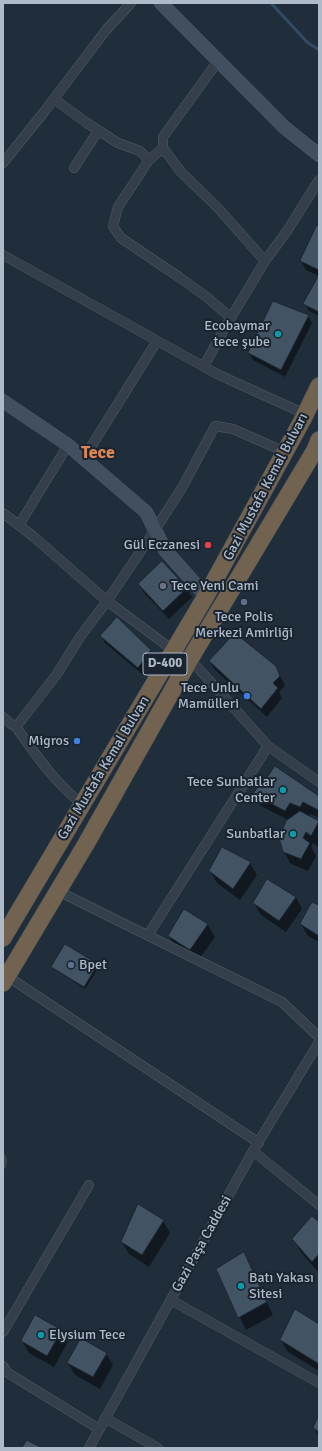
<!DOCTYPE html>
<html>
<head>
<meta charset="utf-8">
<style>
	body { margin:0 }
	#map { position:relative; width:322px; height:1451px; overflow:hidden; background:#202e3b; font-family:Signika,sans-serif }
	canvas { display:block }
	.frame { position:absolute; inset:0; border:4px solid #aebac8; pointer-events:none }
</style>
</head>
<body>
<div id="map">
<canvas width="322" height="1451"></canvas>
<div class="frame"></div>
</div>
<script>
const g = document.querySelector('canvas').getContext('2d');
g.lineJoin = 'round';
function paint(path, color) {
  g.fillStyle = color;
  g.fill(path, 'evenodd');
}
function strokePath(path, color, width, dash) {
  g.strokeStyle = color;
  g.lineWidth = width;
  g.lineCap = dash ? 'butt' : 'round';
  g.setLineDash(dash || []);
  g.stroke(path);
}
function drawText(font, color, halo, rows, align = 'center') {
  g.font = font + ' Signika,sans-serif';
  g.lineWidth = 4;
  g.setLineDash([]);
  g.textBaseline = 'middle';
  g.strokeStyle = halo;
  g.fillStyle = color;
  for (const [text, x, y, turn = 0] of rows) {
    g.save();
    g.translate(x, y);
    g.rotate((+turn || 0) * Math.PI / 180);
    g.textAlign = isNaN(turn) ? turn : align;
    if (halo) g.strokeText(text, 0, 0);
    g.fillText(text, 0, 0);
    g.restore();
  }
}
const shadow = new Path2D(`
	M319 227V276L306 270 301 261Z
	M319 278V316L309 311 305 304Z
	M308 316 312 323 285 377 253 360 249 353Z
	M162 562 187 589 192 597 169 619 144 593 139 584Z
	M101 636 150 651 154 658 142 674 105 643Z
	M210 662 275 667 285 685 279 692 282 698 267 717 215 670Z
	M275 767 319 798V818L310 814 308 817 319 823V846L318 847 313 843 311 847 316 856 308 871 291 864 284 852 288 820 261 806 254 794 262 788Z
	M250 863 257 875 240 900 217 883 210 871Z
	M296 897 302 909 286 932 261 915 254 903Z
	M319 906V942L308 936 301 924Z
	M184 910 208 925 215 937 197 962 176 948 169 936Z
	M66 945 99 967 85 989 52 967Z
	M163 1221 170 1233 149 1267 129 1254 122 1242Z
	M319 1224V1273L300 1251 294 1239Z
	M243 1253 273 1315 246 1330 217 1270Z
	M319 1325V1371L288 1352 281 1340Z
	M61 1330 68 1342 54 1367 29 1353 22 1341Z
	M106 1353 113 1365 100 1389 75 1375 68 1363Z
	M319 1417V1437L314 1428Z`);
const stream = new Path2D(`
	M271 3 307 42 319 50`);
const building = new Path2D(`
	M317 225 319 226V270L300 261Z
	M318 277H319V312L303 304Z
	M273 301 309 315 281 370 248 353Z
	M162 561 187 588 163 611 138 584Z
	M117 617 151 650 138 668 100 636Z
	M235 633 276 666 280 676 273 683 278 688 261 709 209 661Z
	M275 766 319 796 318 810 303 802 300 807 290 803 285 811 253 794 259 785 261 786Z
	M300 811 319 821 311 836 306 832 303 838 310 843 301 859 283 852 279 838 286 821Z
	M222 847 251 862 233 889 209 871Z
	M267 879 296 897 279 921 253 903Z
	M312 902 319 905V936L300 924Z
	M184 909 208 924 190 950 168 936Z
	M65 944 98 964 84 987 51 967Z
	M138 1204 164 1220 142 1255 121 1242Z
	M312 1216 319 1222V1254L312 1262 292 1239Z
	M244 1252 267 1302 238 1318 216 1269Z
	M295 1309 319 1324V1364L280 1340Z
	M35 1315 62 1330 47 1356 21 1341Z
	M81 1338 107 1353 93 1377 67 1363Z
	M319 1415V1432L313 1428Z
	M27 1440 42 1448H22Z`);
const lane = new Path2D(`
	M3 1157 4 1160 3 1166`);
const street = new Path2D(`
	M54 99 87 123 118 143 140 151 149 160
	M163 148 149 160 118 207 113 226 121 238 179 277 208 298 231 318
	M3 163 44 112 106 30 131 3
	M74 168 98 131
	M3 255 217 374 305 414
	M265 261 287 231 319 180
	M204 366 227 324 265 261 218 208 181 172 163 148V137L218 61
	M84 458 157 341
	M3 513 34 537 107 601 173 650 190 659 268 746 319 782
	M19 525 68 445
	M3 717 11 724 16 727C36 755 55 783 82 804
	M16 727 57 674 80 637 107 601 155 530 183 486 215 426 233 429 285 452
	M58 891 282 1002 319 1037
	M148 935 268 746
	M7 976 259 1143
	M253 1151 319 1205
	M171 1300 319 1383
	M3 1332 89 1185
	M3 1366 8 1373 99 1429
	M105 1418 158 1448
	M89 1448 253 1151 319 1042`);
const secondary = new Path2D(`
	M161 3 284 127 319 155
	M3 401 68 445 146 512 165 550 206 596`);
const highway = new Path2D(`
	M3 938 206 596 303 419 319 386
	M3 983 86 844 190 659 315 450 319 440`);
const markers = [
	[278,334,4,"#0f9aa8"],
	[208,545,4,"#e0444e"],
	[163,586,4,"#6b7280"],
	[244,602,4,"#5c6f8a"],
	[247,696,4,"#3f7fe0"],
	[77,741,4,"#3f7fe0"],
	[283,790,4,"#0f9aa8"],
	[293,834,4,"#0f9aa8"],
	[71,965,4,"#5c6f8a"],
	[241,1286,4,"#0f9aa8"],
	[41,1335,4,"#0f9aa8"]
];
const shields = [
	[165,664,44]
];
const shieldNames = [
	["D-400",165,664]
];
const poiNames = [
	["Ecobaymar",270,326],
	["tece şube",270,342],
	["Gül Eczanesi",200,545],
	["Tece Yeni Cami",171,586,"left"],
	["Tece Polis",244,617,"center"],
	["Merkezi Amirliği",244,633,"center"],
	["Tece Unlu",239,688],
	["Mamülleri",239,704],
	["Migros",69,741],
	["Tece Sunbatlar",275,782],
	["Center",275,798],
	["Sunbatlar",285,834],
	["Bpet",79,965,"left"],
	["Batı Yakası",249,1278,"left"],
	["Sitesi",249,1294,"left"],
	["Elysium Tece",49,1335,"left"]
];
const streetNames = [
	["Gazi Mustafa Kemal Bulvarı",266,487,-62],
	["Gazi Mustafa Kemal Bulvarı",104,768,-59],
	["Gazi Paşa Caddesi",202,1244,-61]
];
const districtNames = [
	["Tece",98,453]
];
paint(shadow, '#0007');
strokePath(stream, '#324b64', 3);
paint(building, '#425363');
strokePath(building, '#1b2632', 1);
strokePath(lane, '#515d69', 5.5);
strokePath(street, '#515d69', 10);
strokePath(secondary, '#515d69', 14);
strokePath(highway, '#3e4a56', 18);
strokePath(lane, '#343f4b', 4.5);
strokePath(street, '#343f4b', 9);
strokePath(secondary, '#414f5f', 13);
strokePath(highway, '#726250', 17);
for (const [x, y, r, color] of markers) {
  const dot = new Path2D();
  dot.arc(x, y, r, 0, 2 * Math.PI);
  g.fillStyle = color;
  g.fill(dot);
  strokePath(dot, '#192430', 1.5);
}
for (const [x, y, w] of shields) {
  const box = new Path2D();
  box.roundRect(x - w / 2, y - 11, w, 22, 3);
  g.fillStyle = '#192430';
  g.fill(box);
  strokePath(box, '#aebac8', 1);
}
drawText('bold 13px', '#aebac8', null, shieldNames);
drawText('14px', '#aebac8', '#192430', poiNames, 'right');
drawText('14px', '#aebac8', '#192430', streetNames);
drawText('bold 18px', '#db8555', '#192430', districtNames);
</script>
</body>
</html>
